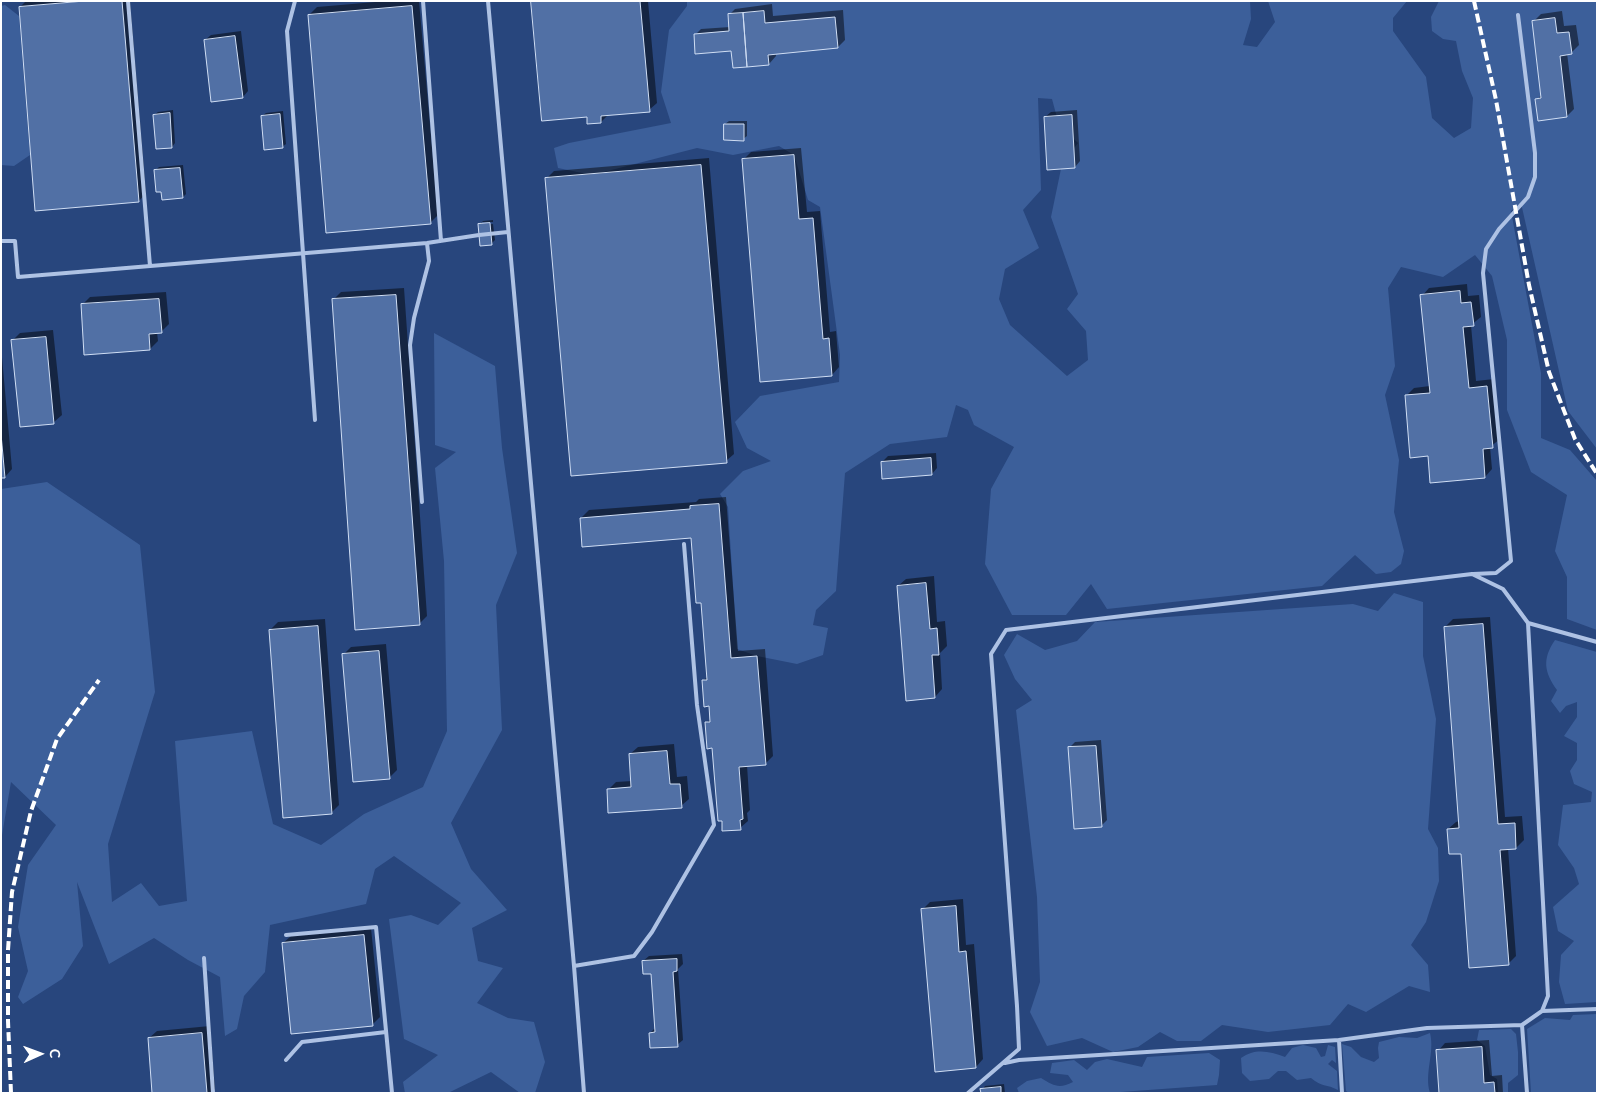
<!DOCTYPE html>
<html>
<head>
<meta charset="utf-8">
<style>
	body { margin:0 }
	#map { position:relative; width:1598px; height:1094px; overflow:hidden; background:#28467d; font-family:Lato,sans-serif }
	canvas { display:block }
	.frame { position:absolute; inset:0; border:2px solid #fff; pointer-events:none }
	.north { position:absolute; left:15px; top:1029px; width:50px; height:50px; -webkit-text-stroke:4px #28467d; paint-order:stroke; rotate:88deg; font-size:14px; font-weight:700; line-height:20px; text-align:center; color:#fff }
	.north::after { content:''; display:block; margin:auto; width:18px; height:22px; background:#fff; clip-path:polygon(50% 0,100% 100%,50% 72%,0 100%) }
</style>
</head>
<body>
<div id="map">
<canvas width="1598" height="1094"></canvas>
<div class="frame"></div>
<div class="north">С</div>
</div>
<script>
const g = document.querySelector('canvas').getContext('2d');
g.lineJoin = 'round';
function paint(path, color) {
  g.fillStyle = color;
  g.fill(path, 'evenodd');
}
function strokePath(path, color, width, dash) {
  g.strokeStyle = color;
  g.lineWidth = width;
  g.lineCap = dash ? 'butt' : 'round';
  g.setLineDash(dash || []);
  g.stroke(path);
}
const green = new Path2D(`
	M687 1H1250L1251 19 1243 45 1257 47 1275 22 1268 1H1407L1393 18V31L1426 77 1432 118 1454 138 1471 128 1473 98 1462 71 1456 41 1443 39 1432 31 1431 17 1439 1H1597V449L1568 411 1521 203 1511 211 1541 373V438L1570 450 1597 481V630L1567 619V577L1555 551 1567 495 1531 472 1507 410V340L1492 276 1475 255 1443 277 1401 267 1388 288 1395 366 1385 395 1399 460 1394 512 1404 551 1401 564 1391 572 1376 574 1355 555 1322 586 1107 609 1091 584 1066 615H1012L985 564 991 489 1014 447 974 425 968 410 956 405 947 437 890 444 845 473 836 591 816 610 813 625 828 628 823 655 797 664 757 656 737 649 728 507 720 494 743 471 771 461 747 448 735 422 760 396 839 382 840 355 820 207 808 200 794 155 779 146 733 155 697 148 592 175 558 168 554 148 569 143 671 123 661 92 669 30 687 6ZM1038 98 1052 99 1059 125 1078 143 1062 164 1051 217 1078 294 1067 309 1086 331 1088 360 1067 376 1010 325 999 299 1005 269 1039 248 1023 210 1041 190Z
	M5 5 19 16 30 155 14 166 1 165V6Z
	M434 333 495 366 502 448 517 553 496 605 502 730 451 823 471 869 507 910 472 928 478 961 503 968 477 1003 508 1018 534 1022 545 1062 535 1093H520L491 1072 448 1093H405L403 1082 438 1055 404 1039 389 919 411 915 438 925 461 903 394 856 375 869 366 904 270 925 265 972 244 996 237 1029 225 1036 220 977 188 960 154 938 109 964 77 882 83 946 62 979 23 1004 18 997 28 971 18 927 28 865 56 825 11 782 1 841V489L47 482 140 545 155 692 108 844 112 902 141 883 159 906 187 901 175 741 252 731 273 824 321 845 364 814 423 787 447 731 444 561 435 468 456 452 435 445Z
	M1394 593 1423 602V656L1436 719 1428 829 1438 848 1439 881 1426 922 1411 945 1428 965 1430 992 1409 986 1366 1012 1348 1004 1330 1025 1268 1032 1222 1025 1201 1041H1177L1160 1032 1138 1047 1113 1052 1082 1038 1047 1046 1030 1012 1040 982 1037 897 1016 710 1032 700 1015 679 1004 655 1017 634 1045 650 1077 641 1095 622 1353 604 1378 611Z
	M1555 640 1597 652V1002L1565 1004 1559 982 1561 955 1574 941 1558 931 1553 907 1579 884 1574 868 1558 845 1563 805 1591 802 1592 792 1574 784 1570 771 1577 760V743L1564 736 1577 717V702L1566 706 1560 713 1551 701 1557 690C1544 672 1542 659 1555 640Z
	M1597 1014V1093H1531L1527 1029 1545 1018 1570 1020 1573 1015Z
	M1511 1029 1516 1034 1518 1052V1075L1508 1083V1093H1498L1497 1079 1490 1075 1485 1046 1477 1040 1479 1030Z
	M1430 1033C1435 1053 1424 1073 1430 1093H1349L1346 1091 1342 1044 1351 1047 1361 1057 1374 1062 1379 1058 1378 1048 1379 1042 1399 1037 1417 1038Z
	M1303 1045 1316 1048 1321 1057 1325 1056 1328 1045 1335 1047 1336 1063 1332 1060 1328 1064 1337 1071 1338 1090C1327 1084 1321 1087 1311 1078L1297 1080 1286 1071H1278L1269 1079 1250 1081 1242 1073 1241 1058C1255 1048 1269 1051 1285 1057L1292 1048Z
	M1209 1053 1220 1060 1219 1075 1217 1085 1107 1093H1019L1017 1088 1027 1081 1041 1078C1054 1086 1059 1089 1073 1082L1068 1075 1050 1073 1052 1063 1074 1060 1087 1070 1095 1062 1107 1059 1142 1067 1147 1057Z`);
const shadow = new Path2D(`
	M26 1H130L146 193 139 201 20 7Z
	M387 1H419L438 215 430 223 309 15 317 7Z
	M533 1H648L657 103 649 110 609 114 601 122 588 116Z
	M772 4 773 16 843 10 845 40 838 47 776 53V56L769 64 695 35 701 29 730 27 729 15 735 9Z
	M1562 11 1564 26 1576 25 1579 45 1571 53H1567L1574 109 1567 116 1537 100 1542 94 1533 22 1541 14Z
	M241 31 248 91 243 97 205 40 211 35Z
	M173 110 175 143 172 147 157 148 154 115 158 112Z
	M1077 110 1080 161 1075 167 1045 117 1051 112Z
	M283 111 286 144 282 147 262 116 266 113Z
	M729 121H747V136L743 139 725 124Z
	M801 148 807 212 820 211 830 332 836 331 839 367 832 375 743 160 751 152Z
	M709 158 734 454 726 461 547 178 554 171Z
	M183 165 186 194 183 197 162 190 155 171 159 167Z
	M493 220V222H482V225L493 224 495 240 491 244 480 224 483 221Z
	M1467 284 1468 296 1479 295 1481 317 1471 325 1476 381 1494 379 1500 439 1490 447 1492 469 1485 477 1429 455 1406 396 1414 388 1430 386 1422 296 1429 288Z
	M404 288 427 616 419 624 333 300 341 292Z
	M166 292 169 324 161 332H157L158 341 150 349 82 305 90 297Z
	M53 330 62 415 54 422 21 426 12 341 20 333Z
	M1 346 12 469 5 477H1Z
	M936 453 937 468 932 474 882 462 888 456Z
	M726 497 738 651 765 649 773 756 765 764 747 765 750 810 747 813 748 821 740 828 707 723 711 718 710 705 703 681 708 676 702 602 692 537 581 518 589 510 696 502 699 499Z
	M934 576 937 622 945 621 947 646 940 653 942 689 935 697 898 586 906 579Z
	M1490 617 1505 817 1522 816 1524 840 1516 848H1508L1516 956 1508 964 1462 852 1448 829 1456 822 1460 821 1445 627 1453 619Z
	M325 619 339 805 331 813 270 630 278 622Z
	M386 644 397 770 389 778 343 655 351 647Z
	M1101 740 1107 820 1101 826 1069 748 1075 742Z
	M674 744 677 777 687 776 689 799 681 806 608 790 616 782 632 781 630 754 638 747Z
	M963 899 966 945 974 944 983 1059 976 1067 923 909 930 902Z
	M371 928 380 1017 372 1025 283 943 291 936Z
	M682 954 683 964 678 969 683 1040 677 1045 650 1033 656 1027 653 973 643 961 649 956Z
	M210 1026 215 1089 211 1093H153L149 1038 157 1031Z
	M1489 1040 1492 1076 1502 1075 1503 1093H1440L1438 1051 1445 1043Z
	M1004 1084 1005 1093H982V1090L985 1086Z`);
const building = new Path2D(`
	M85 1H122L139 202 35 211 19 7Z
	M531 1H640L650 112 601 116V123L587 124V117L542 121Z
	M412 6 431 224 326 233 308 15Z
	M764 11 765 23 835 17 838 48 768 55 769 65 747 67 743 13Z
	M743 13 747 67 733 68 731 51 695 54 694 34 729 31 728 14Z
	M1555 18 1557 33 1569 32 1572 54 1560 56 1567 117 1538 121 1535 99 1541 98 1532 21Z
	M235 36 243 98 211 102 204 40Z
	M170 113 172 148 156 149 153 115Z
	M280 114 283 148 264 150 261 116Z
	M1072 115 1075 168 1047 170 1044 117Z
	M724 124H744V141L724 140Z
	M794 155 799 219 813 218 823 339 829 338 832 376 760 382 742 159Z
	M701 165 727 463 571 476 545 178Z
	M180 168 183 198 162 200 161 192H156L154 170Z
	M490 223 492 245 480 246 478 224Z
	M1460 291 1461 303 1471 302 1474 326 1463 327 1469 388 1487 386 1493 448 1483 449 1485 478 1430 483 1428 456 1410 458 1405 395 1430 393 1420 295Z
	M396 295 420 625 355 630 332 299Z
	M159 299 162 333 149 334 150 350 84 355 81 304Z
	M46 337 54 424 20 427 11 340Z
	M1 434 5 478H1Z
	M931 458 932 475 882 479 881 462Z
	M719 504 731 658 757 656 766 765 739 767 743 819 740 820 741 830 722 831V821H718L712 748 707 749 705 722H710L709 706 704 707 702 680H707L701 603H696L691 538 582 547 580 518 690 509V506Z
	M926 583 930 629 937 628 939 655H932L935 698 906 701 897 586Z
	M1483 624 1498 824 1515 823 1516 849 1500 850 1509 965 1469 968 1461 854H1449L1447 829 1459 828 1444 627Z
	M318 626 332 814 283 818 269 630Z
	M379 651 390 779 353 782 342 654Z
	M1096 746 1102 827 1074 829 1068 747Z
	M667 751 670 784H680L682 808 608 813 607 789 631 787 629 754Z
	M956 906 959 952 966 951 976 1068 935 1072 921 909Z
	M364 935 373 1026 291 1034 282 943Z
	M677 959V971L673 972 678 1047 650 1048 649 1033 655 1032 651 974H643L642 961Z
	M202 1033 207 1093H152L148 1038Z
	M1482 1047 1484 1083 1494 1082 1495 1093H1439L1436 1050Z
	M1001 1087V1093H981L980 1089Z`);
const service = new Path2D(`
	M128 1 150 266
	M295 1 287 31 315 420
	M423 1 441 241
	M488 1 574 966 584 1093
	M1 241H15L18 277 427 243 479 235 508 232
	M422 502 410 345 414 318 429 261 427 243
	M1473 574 1496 573 1511 561 1483 273 1486 249 1499 229 1528 197 1535 177V153L1518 15
	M1528 623 1597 642
	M286 935 376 927 392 1093
	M204 958 213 1093
	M574 966 634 956 652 932 714 825 697 705 684 544
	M1542 1011 1597 1009
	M1522 1025 1527 1093
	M286 1060 302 1042 386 1032
	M1005 1063 1019 1060 1339 1040 1342 1093
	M968 1093 1019 1049 1017 1006 991 654 1006 630 1472 574 1503 589 1528 623 1548 996 1542 1011 1522 1025 1427 1028 1339 1040`);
const rail = new Path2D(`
	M1474 1 1496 100 1529 285 1549 372 1575 439 1597 474
	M11 1093 8 1021V950L12 892 31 811 57 739 99 680`);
paint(green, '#3c5f9a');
paint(shadow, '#0007');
paint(building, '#5170a5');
strokePath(building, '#d0def4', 1);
strokePath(service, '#aec2e4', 4);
strokePath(rail, '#fff', 4, [9, 4]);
</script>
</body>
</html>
